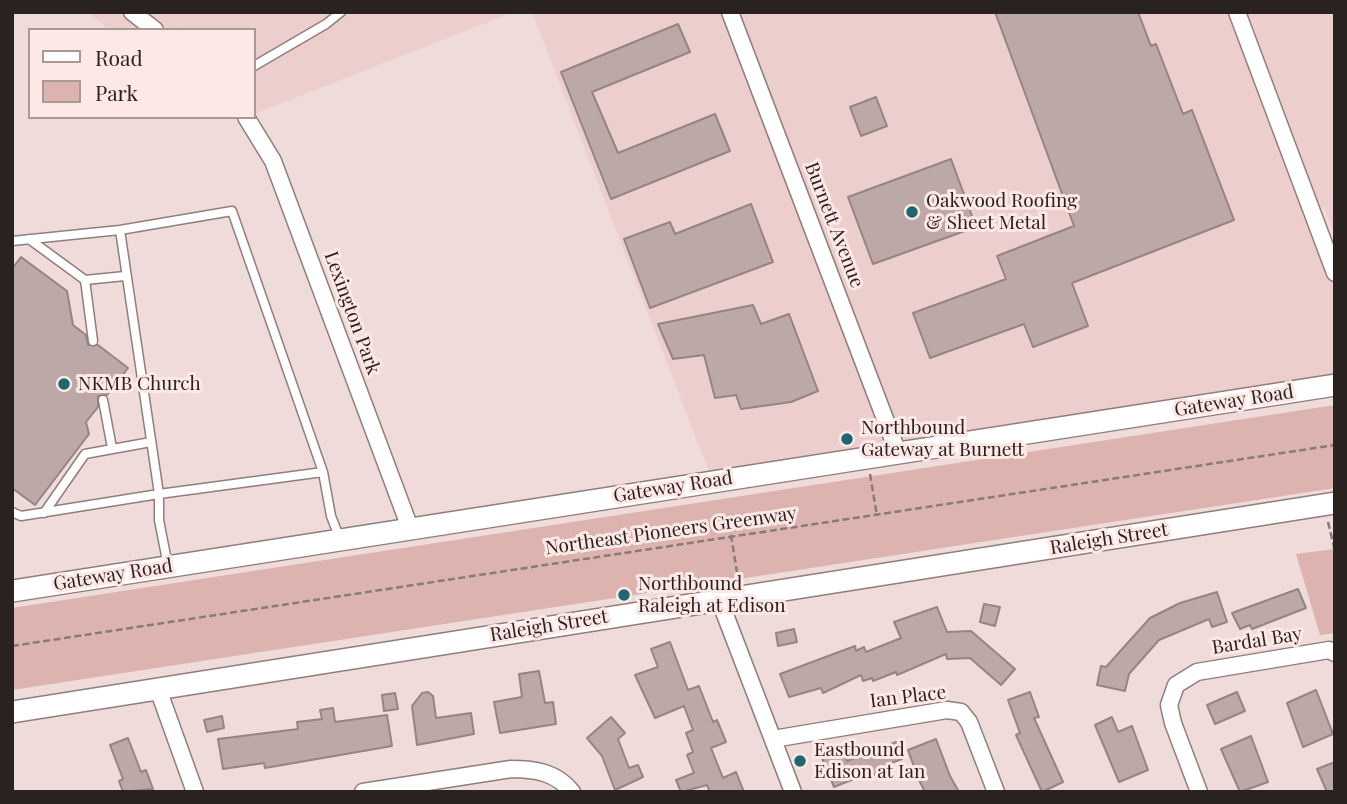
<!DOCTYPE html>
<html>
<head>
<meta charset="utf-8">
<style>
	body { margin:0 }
	#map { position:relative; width:1347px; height:804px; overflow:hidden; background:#efdbd9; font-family:"Playfair Display",serif }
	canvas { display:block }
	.frame { position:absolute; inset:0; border:14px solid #292221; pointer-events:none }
	.legend { position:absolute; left:28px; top:28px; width:228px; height:91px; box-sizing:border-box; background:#fde8e6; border:2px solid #a89997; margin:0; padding:9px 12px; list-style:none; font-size:21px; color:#292221 }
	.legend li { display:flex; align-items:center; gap:14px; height:35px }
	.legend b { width:35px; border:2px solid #a89997 }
</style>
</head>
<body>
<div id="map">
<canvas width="1347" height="804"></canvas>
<div class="frame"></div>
<ul class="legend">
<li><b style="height:9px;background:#fff"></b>Road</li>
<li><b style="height:19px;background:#dcb3af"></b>Park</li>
</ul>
</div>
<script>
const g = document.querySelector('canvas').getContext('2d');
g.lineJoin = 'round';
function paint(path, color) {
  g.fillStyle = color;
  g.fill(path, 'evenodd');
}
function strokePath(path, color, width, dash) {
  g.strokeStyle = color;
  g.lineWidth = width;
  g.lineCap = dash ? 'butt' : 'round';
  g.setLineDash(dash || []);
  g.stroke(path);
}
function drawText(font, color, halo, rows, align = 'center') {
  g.font = font + ' "Playfair Display",serif';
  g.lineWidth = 6;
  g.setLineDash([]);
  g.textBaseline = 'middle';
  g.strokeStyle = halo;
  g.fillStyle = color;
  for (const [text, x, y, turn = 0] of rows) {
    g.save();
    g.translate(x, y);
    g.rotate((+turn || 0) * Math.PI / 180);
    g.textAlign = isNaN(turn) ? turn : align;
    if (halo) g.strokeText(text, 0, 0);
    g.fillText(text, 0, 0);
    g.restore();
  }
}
const built = new Path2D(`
	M87 12H514L254 114V30H110Z
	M532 12H1335V236L1324 207 1305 214 1335 293V375L709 472Z`);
const green = new Path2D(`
	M1335 405V488L12 690V608Z
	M1335 549V633L1320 635 1296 554Z`);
const building = new Path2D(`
	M995 12H1138L1151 46 1156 44 1183 114 1192 110 1234 220 1072 283 1088 326 1033 347 1024 324 930 358 913 313 1006 279 997 256 1074 226Z
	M678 24 690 52 592 92 618 153 715 114 730 151 611 199 561 72Z
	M876 97 887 126 861 136 850 107Z
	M951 159 976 227 873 264 848 197Z
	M751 204 773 262 650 308 624 239 670 222 675 234Z
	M21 257 67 291 73 325 86 335 88 345H98L128 368 107 395 98 396V407L86 422 89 434 35 505 12 488V269Z
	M753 305 761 324 789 314 818 391 791 402 741 409 736 395 715 398 704 355 673 359 658 324Z
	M1298 589 1306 608 1252 629 1250 625 1240 629 1232 613Z
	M1217 592 1227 622 1212 627 1209 619 1159 640 1129 674 1125 691 1097 685 1101 666 1106 667 1150 618 1180 603Z
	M984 604 1000 607 995 626 980 622Z
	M937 607 947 632 971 631 1015 669 1001 685 970 658 947 659 946 654 897 675 896 672 873 681 872 678 863 681 861 675 823 693 821 688 789 697 780 674 855 646 856 651 864 647 866 652 901 638 894 622Z
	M794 629 797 642 778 646 776 633Z
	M670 642 688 690 699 686 713 722 717 720 726 742 711 748 723 778 736 772 744 792H710L707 785 681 792 676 780 694 773 687 755 693 752 686 733 693 730 684 706 655 718 635 675 658 667 651 649Z
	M539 671 545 703 553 702 556 724 500 733 494 702 522 697 519 674Z
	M1316 690 1333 734 1303 747 1287 703Z
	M428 692 433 696 436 718 471 713 474 734 417 745 412 706 422 693Z
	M1030 692 1039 717 1034 718 1063 782 1042 792 1016 735 1020 733 1008 700Z
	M1237 692 1245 711 1215 724 1207 705Z
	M395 693 398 709 384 711 382 695Z
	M333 708 335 722 387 715 392 746 265 768 264 763 223 769 218 739 298 729 297 722 322 719 320 710Z
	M222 716 224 728 207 732 204 720Z
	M611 717 625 733 618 739 629 768 638 765 643 777 615 790 602 756 587 738Z
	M1112 717 1118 732 1132 726 1148 770 1119 782 1095 725Z
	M1251 736 1268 782 1240 792 1221 749Z
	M128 738 141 772 146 770 153 789 123 792 119 781 123 779 110 745Z
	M936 739 950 776 959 792H925L918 778 908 750Z
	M896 742 902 759 886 765 888 770 871 777 869 773 834 787 822 758 843 750 847 761Z
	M1335 762V792H1327L1317 769Z`);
const path = new Path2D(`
	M870 474 877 516
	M1328 522 1335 551
	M731 535 738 579
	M12 646 1335 445`);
const lane = new Path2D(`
	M254 66 326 24 341 12
	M29 239 85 280 125 276
	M12 241 120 230
	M85 280 93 341
	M103 400 112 448
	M12 512 21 516 159 494 120 230 232 211 323 472 331 516 340 539
	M44 513 85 454 151 442
	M168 566 159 520V494L323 472`);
const street = new Path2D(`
	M132 12 155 30
	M730 12 898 453
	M1237 12 1335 273
	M246 117 273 161 410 528
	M719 599 793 792
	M158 689 195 792
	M773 739 947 710 961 712 969 722 996 792
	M363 792 511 769C535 769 556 772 572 792
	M1199 792 1173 723 1169 705 1176 685 1197 672 1329 650 1335 653`);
const secondary = new Path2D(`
	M12 591 1335 385
	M12 712 1335 503`);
const markers = [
	[912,212,7,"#1d6773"],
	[64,384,7,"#1d6773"],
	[847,439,7,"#1d6773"],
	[624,595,7,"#1d6773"],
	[800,761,7,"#1d6773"]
];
const poiNames = [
	["Oakwood Roofing",926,201],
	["& Sheet Metal",926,223],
	["NKMB Church",78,384],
	["Northbound",861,428],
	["Gateway at Burnett",861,450],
	["Northbound",638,584],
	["Raleigh at Edison",638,606],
	["Eastbound",814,750],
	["Edison at Ian",814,772]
];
const streetNames = [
	["Burnett Avenue",834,225,69],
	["Lexington Park",352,313,70],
	["Gateway Road",1234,401,-9],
	["Gateway Road",673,487,-9],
	["Northeast Pioneers Greenway",671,531,-8],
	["Raleigh Street",1109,539,-9],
	["Gateway Road",113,575,-9],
	["Raleigh Street",549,626,-9],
	["Bardal Bay",1257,641,-9],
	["Ian Place",908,697,-7]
];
paint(built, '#eccfcc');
paint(green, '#dcb3af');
paint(building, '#bca9a7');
strokePath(building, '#968482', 2);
strokePath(lane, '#917e7c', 11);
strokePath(street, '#917e7c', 19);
strokePath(secondary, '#917e7c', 24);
strokePath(path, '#887b79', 2.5, [7, 3.5]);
strokePath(lane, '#fff', 8);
strokePath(street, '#fff', 16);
strokePath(secondary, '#fff', 21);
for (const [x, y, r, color] of markers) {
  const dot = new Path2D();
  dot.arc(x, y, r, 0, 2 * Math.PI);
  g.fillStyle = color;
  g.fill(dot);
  strokePath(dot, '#fde8e6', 2.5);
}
drawText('19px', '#292221', '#fde8e6', poiNames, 'left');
drawText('19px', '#292221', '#fde8e6', streetNames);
</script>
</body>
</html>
